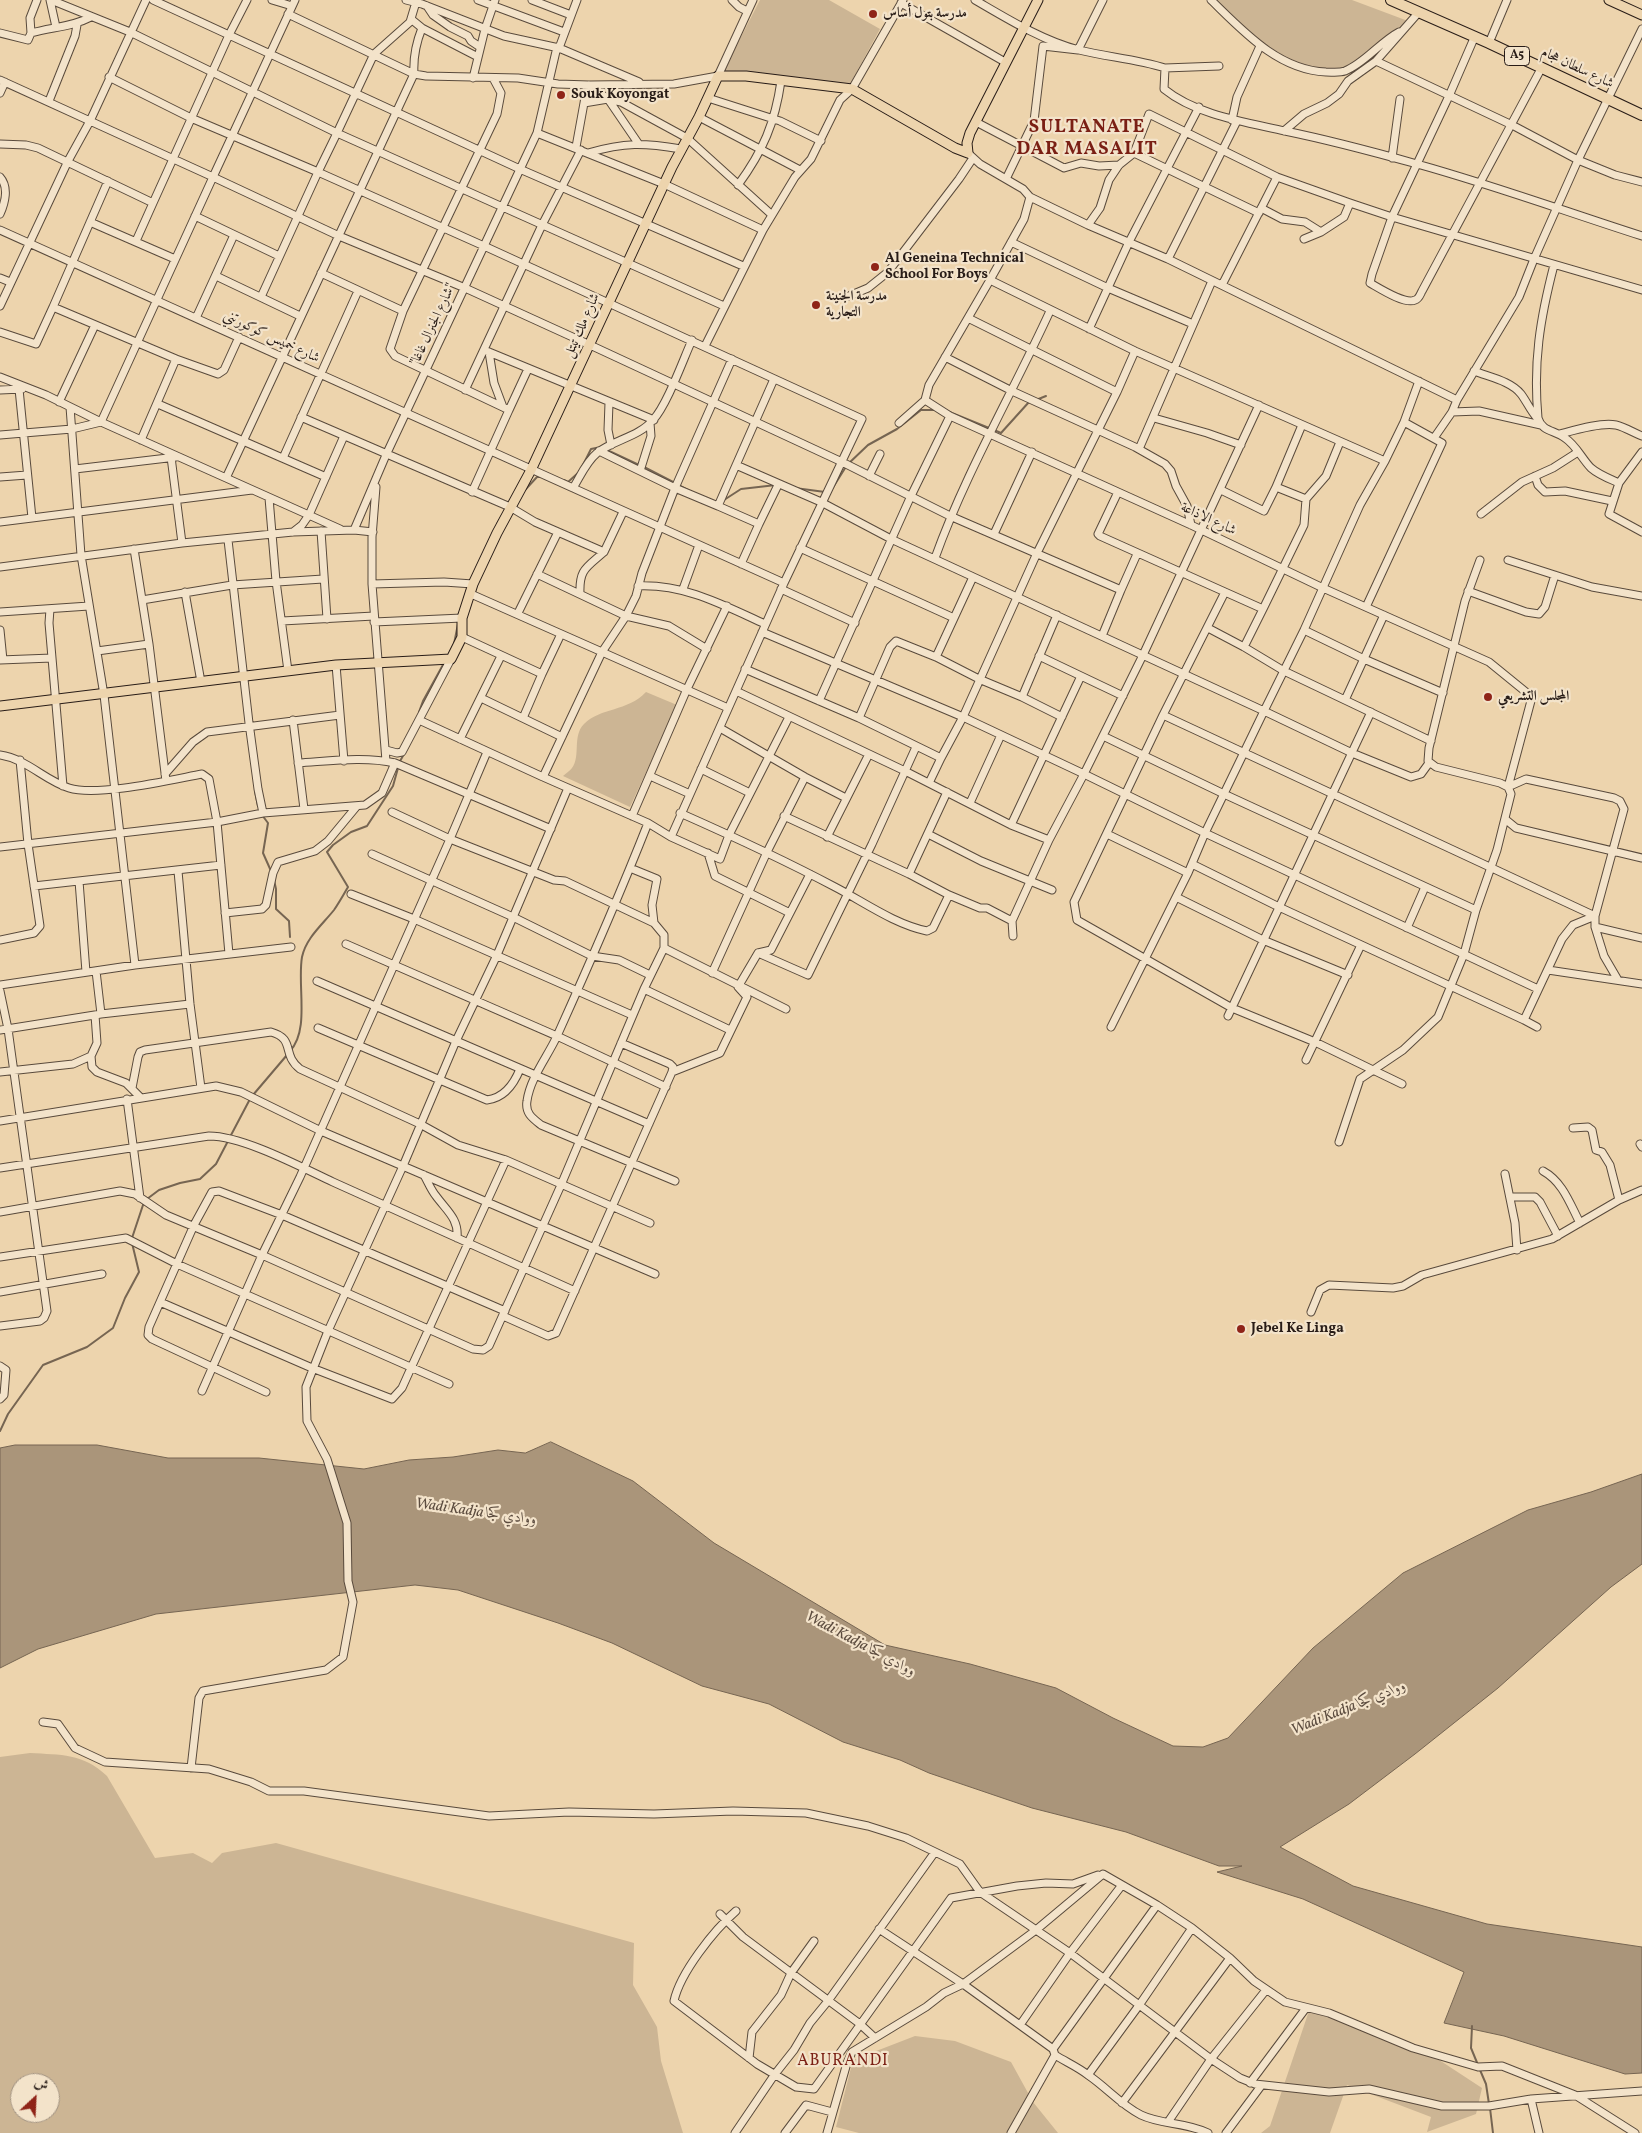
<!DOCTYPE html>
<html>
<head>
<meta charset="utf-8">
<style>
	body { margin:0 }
	#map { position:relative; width:1642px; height:2133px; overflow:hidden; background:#edd4ad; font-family:Vollkorn,Amiri,serif }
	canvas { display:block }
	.north { position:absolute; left:10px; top:2073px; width:50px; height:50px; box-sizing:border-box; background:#f3e3ca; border:1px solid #a29382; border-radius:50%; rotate:25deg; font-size:14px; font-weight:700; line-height:20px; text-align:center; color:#281c17 }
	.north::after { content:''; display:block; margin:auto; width:18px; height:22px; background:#8f2418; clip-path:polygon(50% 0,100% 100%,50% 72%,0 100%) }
</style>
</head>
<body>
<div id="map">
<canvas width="1642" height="2133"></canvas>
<div class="north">ش</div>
</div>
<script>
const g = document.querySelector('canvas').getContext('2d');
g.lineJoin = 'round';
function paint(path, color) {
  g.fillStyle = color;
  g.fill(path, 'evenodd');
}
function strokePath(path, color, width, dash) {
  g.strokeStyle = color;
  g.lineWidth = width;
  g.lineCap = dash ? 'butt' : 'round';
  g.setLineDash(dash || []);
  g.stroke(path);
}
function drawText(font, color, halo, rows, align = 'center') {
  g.font = font + ' Vollkorn,Amiri,serif';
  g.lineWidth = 4.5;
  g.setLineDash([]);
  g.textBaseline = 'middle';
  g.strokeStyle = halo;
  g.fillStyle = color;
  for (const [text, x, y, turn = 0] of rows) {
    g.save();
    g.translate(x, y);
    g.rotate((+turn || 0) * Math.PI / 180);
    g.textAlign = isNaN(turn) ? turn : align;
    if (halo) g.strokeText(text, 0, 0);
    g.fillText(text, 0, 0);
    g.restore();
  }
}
const green = new Path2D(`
	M760 0H829L880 29 849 86 723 72Z
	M1216 0H1352L1408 21 1403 28C1384 42 1364 60 1342 69 1334 72 1321 70 1312 67 1270 54 1246 30 1216 0Z
	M646 692 677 705 630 807 563 776C566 773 570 771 572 768 581 756 572 736 584 724 601 707 627 712 646 692Z
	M30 1753C61 1755 83 1753 107 1776L155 1858 193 1853 212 1863 222 1853 276 1843 634 1943 633 1985 657 2027 661 2061 683 2133H0V1757ZM20 2083H50V2113H20Z
	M1311 2005 1427 2052 1482 2088 1476 2114 1427 2132 1431 2117 1347 2085 1330 2133H1261L1270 2126Z
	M915 2036 955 2041 1011 2062 1033 2102 1058 2133H859L836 2127 853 2060Z`);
const water = new Path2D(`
	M551 1442 633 1481 714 1543 885 1645 970 1664 1056 1688 1113 1718 1173 1746 1203 1747 1228 1738 1313 1648 1403 1573 1528 1510 1591 1492 1642 1474V1564L1611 1587 1498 1688 1415 1754 1349 1804 1280 1847 1353 1886 1487 1924 1642 1947V2073L1625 2074 1504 2036 1444 2023 1464 1972 1303 1899 1217 1872 1242 1866H1219L1126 1832 1032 1808 929 1773 900 1760 843 1742 769 1704 702 1686 612 1643 558 1623 458 1590 415 1585 156 1614 38 1649 0 1668V1448L15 1445H97L168 1458H259L364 1469 409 1460 453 1457 498 1450 525 1453Z`);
const stream = new Path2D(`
	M1036 400 1046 396
	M947 411 989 428
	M994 430 1001 433 1029 402
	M607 450 639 465
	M582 467 591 449 601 447
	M644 467 675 483
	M564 480 568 482 578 473
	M679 485 688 490
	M795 488 825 492
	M832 489 847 465 868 445 897 429 921 410H935
	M525 490 537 477H542
	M724 500 741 489 776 485
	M497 524 505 511
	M454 644 458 624
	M419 712 423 701 444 663
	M399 763 404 754
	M255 791 258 806
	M262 815 268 823 263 853 271 871
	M274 880 276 889V909L289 921 290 937
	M290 1051C310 1030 297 985 302 957 306 938 322 925 334 910 339 903 344 894 348 887L327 852 333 845 351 832 367 826 393 786 398 768
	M253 1095 287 1055
	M230 1137 250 1099
	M147 1199 159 1190 180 1183 200 1179 216 1164 228 1141
	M132 1238 144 1202
	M0 1431 8 1414 43 1365 87 1347 113 1328 125 1298 139 1272 132 1243
	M1472 2026 1471 2048 1478 2065
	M1480 2070 1486 2084 1489 2104
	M1490 2108 1493 2133`);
const minor = new Path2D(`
	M50 0 56 27
	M51 0 130 32 337 133 374 54 410 22 416 2
	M153 0 522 170 743 266
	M272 0 292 6
	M406 0 422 4 504 36 559 48 577 0
	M478 0 564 32
	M532 0 571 15
	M732 0 739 7 747 11
	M975 0C1006 18 1043 41 1079 50 1107 57 1137 59 1165 68L1164 89C1196 115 1245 122 1285 131 1329 140 1374 152 1417 164 1493 185 1567 212 1642 236
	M1211 0C1243 31 1278 70 1326 72 1333 72 1339 73 1345 71 1365 63 1380 42 1399 32
	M901 3 1005 62
	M427 6 433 15 450 27 468 36 471 41 480 47
	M1419 12 1376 61 1512 125 1578 160 1615 175 1642 182
	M288 14 414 74 426 76 518 78 558 84 589 85 674 84 718 76 753 0
	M422 28 478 57
	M0 33 28 40 31 33C52 27 72 27 91 17
	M31 33 30 18 37 0
	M1475 36 1449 96 1392 217 1372 274 1370 283C1379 288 1405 305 1415 300 1419 299 1420 295 1422 291L1542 67
	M1489 43 1507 0
	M557 47 537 133 664 184 763 230
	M559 48 639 82
	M1165 68 1219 66
	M109 77 191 118 318 172 261 297
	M473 78 485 29 495 0
	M0 80 90 121 146 0
	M589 85 608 99 621 102 687 138 772 215
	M0 93 5 82
	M708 98 780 121 821 141
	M49 101 75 36 77 25
	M584 103 587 85
	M699 117 800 170
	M1232 120 1237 97 1260 46
	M976 122 1064 168 1081 163 1099 166 1119 165
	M1284 131 1304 114 1327 103 1339 94 1348 81 1376 61
	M0 144 26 145 38 148 153 203 229 35 247 0
	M576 147 584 103 608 99 638 143
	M588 153C625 142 644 143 681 149
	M968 153 980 164 1023 189 1030 197 1088 225 1168 259 1457 400 1452 412 1434 438
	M1134 153 1259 213
	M1392 158 1400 99
	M0 177C9 187 5 203 0 214
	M1006 179 1034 121 1043 46 1078 50 1103 0
	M108 181 53 307 176 359 218 374 224 370 239 337
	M738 185C763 151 775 123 781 81
	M1030 197 1024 219 990 280 929 385 925 400 950 416 1191 525 1323 588 1489 662 1532 697 1508 787 1511 794 1497 850 1476 910 1464 954 1438 1017 1403 1050 1360 1079 1339 1142
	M1261 208 1282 219 1305 222 1321 232
	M195 216 279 256
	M90 222 175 259
	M1088 225 1100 208 1109 180 1119 165 1134 153 1149 114 1277 177 1350 203 1392 217 1642 290
	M0 230 784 583 862 419 484 246 318 172 337 133 724 306
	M1304 239 1321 232 1344 217 1350 203
	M136 241 153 203
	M1011 242 1108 288 1193 324
	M1168 259 1237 121
	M1554 265C1540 319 1533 362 1538 418 1542 432 1555 430 1565 438 1576 445 1582 459 1591 468 1599 475 1610 479 1619 483
	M321 273 403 311
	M216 276 300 316
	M0 278 10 282
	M990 280 1135 351 1385 461 1404 422 1419 381
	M1222 285 1277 177
	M849 296 868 288 888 272 959 179 973 158
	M0 306 68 161 90 121 213 177 295 0
	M196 318 234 235
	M968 318 1117 392
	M1089 329 1129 242 1199 107
	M0 332 36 344 53 307
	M705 346 763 230 795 177 811 159 840 100 852 89 903 0
	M484 350 654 420
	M489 352 494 383 503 407
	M945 357 1012 391 1135 447 1165 464 1171 471 1176 486 1187 506 1191 525
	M1474 371C1489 377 1511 381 1521 394 1527 402 1530 410 1537 418
	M0 377 46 395 101 422 213 177 339 236 465 288 590 345 842 462 950 516 1121 590 1102 636
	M19 389 32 518 252 490
	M0 390 22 389
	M465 390 542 225 581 150
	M1457 400 1519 297 1534 259 1578 160 1642 29
	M59 402 95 325
	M609 403 608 430 611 445
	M158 404 326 477
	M70 407 81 555 104 695 135 965
	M509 410 528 369
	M1452 412 1479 411 1541 425
	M301 417 510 507 535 522 604 552C586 568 579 569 580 594
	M1154 418 1207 433 1241 445
	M899 423 925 400
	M1560 434C1575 430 1601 422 1616 425 1625 427 1634 433 1642 436
	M0 435 72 429 101 422 340 529
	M141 440 176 359
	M1139 449 1212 281
	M599 451 675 488 718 506
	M1642 452 1619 483 1609 514 1642 532
	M171 457 182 543
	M283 458 358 291
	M736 465 821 502 891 539 1264 711 1304 630 1360 505 1385 461
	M75 469 176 457
	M640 471 651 436 650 423
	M869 476 880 454
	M1535 476 1538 485 1545 492 1565 491 1612 501
	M0 477 27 475
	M226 478 414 74C413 57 416 43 422 28L411 19
	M376 487 372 537V584L386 761
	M1276 487 1302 425
	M573 488C580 477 586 462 597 453 613 440 639 437 653 420 667 405 683 360 692 340
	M1221 490 1264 511 1276 487 1306 499
	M472 492 509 410 395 356 390 349 403 311 497 114 501 93 493 78
	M1118 492 1098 534 1100 536 1225 592 1163 715 1074 902 1077 920 1232 1008 1315 1042 1402 1084
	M269 498 276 581 288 671
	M1481 514 1522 482 1553 468 1578 452
	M0 522 32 518
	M759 524 778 485
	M354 530 386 455 537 133
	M321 531 327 619
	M293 532 302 525 309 515 344 436
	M994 534 1032 452
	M228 540 249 723 258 789 263 813
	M800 548 954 618
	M134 549 149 644 166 781
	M604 552 623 512
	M935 558C966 472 1012 394 1050 311
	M1480 560 1465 601 1429 748 1428 761 1436 767 1500 783 1508 787
	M1508 560 1592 587 1642 596
	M741 564 759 524 718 506 774 379
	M0 567 182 543 293 532 354 530 373 532
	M537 574 626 616 669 626 707 649
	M372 584 444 582 473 584
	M638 586C685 584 723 605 765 624
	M683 589 699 545
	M781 589 855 623
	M1121 590 1137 554
	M1468 591 1526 612 1539 614 1545 607 1555 575
	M185 592 201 682
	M1225 592 1263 609 1304 525 1306 499 1326 476 1340 442
	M471 594 602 652 626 616 636 596 642 573 675 488 732 359
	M142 600 232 585 323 579
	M1366 607 1442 443 1404 422
	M50 609 49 623 52 658
	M0 612 89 606
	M518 613 558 532
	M282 621 374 616
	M374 622 462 618
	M1208 628 1244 647 1284 671 1431 741
	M0 630 3 660
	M1304 630 1364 659 1443 693
	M762 632 963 717 1084 774 1143 655 1259 405
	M462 637 542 674 561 634
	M1244 647 1263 609
	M97 651 149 644
	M1039 656 1123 696
	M936 657 973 577
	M0 660 52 658 63 786
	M336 665 344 761
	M745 669 859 718 941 758 963 717 1037 553 1117 392 1135 351
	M736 691 905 771 1011 825 1049 840 1084 774 1205 833 1264 711 1352 753 1411 777 1421 774 1429 763
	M1022 697 1062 717
	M481 698 562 737
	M1345 700 1384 615
	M819 701 910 498 950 416
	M1163 715 1595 916V927L1642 938
	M523 718 542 674
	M859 718 890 647 896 641 936 657 979 679 1022 697 1057 615
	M293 720 304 809
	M419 720 543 777 602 652 728 708
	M720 728 805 777 846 798
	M1103 736 1224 794 1476 910
	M460 739 501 656
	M386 750 397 753 402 752 451 659
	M0 755C27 759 44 780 69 788 97 797 170 780 202 774L209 779 217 822 229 954
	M298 763C330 761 365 756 395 763L551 829
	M701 769 750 793
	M165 774 193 742 207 732 340 715
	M650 776 690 794
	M543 777 648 823 671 837 720 859 729 835 789 717
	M929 783 941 758
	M1508 787 1526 779 1614 798 1620 801 1624 809 1595 916 1573 925 1562 939 1524 1020 1537 1027
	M970 803 1001 735
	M392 812 450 839 554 880 565 881 654 923
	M680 813C732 836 784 860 835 887 864 902 894 924 927 931L933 928 949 895
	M632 816 687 689 727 606
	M784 816 909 874 949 895 980 908H987L1012 921 1013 936
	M1505 819 1516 828 1642 858
	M648 823C620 894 589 965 557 1036 548 1056 530 1078 527 1101 525 1113 532 1118 541 1125L675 1181
	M1011 825 1081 676
	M928 834 981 861 1052 890
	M1107 834 1188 873
	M671 837 784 583
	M827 837 869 754
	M0 847 217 822 263 813 365 805 382 793 395 763
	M708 853 715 876 790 913
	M372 854 513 917 592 956 619 960 650 975
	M1192 864 1279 907 1524 1020
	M178 871 190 1004 201 1088
	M909 874 947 792
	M79 881 86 972
	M34 886 221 865
	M351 894 414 919 632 1015
	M1176 897 1263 940 1348 975
	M225 913 262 909 266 905 273 873 278 862 315 851 328 841 357 806
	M1012 921 1049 840
	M1595 927 1604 956 1618 980
	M1407 928 1425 887
	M0 940 34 933 40 926 28 844 20 760
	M346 944 557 1036 666 1087
	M664 948 786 1009
	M758 953 808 975 872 844 916 747
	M1548 970 1642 984
	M96 971 101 1014
	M712 973 767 852 805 777
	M317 981 649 1124
	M0 985 135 965 291 947
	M644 989 730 1030
	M0 991 8 1029 47 1311 44 1318 40 1321 0 1326
	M95 1015 97 1043 91 1056 92 1067 97 1072 126 1083 140 1097
	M1228 1016 1371 712
	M1111 1027 1188 873 1205 833 1538 989
	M318 1028 487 1100C504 1098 514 1084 520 1069
	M0 1030 101 1014 190 1004
	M1306 1060 1361 945
	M0 1072 73 1064 91 1056
	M672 1072 720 1053 747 997 738 987 758 953 771 950 810 874
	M132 1088 138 1057 140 1052 145 1050 271 1032C296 1039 281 1054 300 1069L420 1124 458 1145 506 1160 650 1223
	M127 1099 140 1198
	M0 1121 216 1086 241 1092 321 1131 655 1274
	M1573 1128 1588 1127 1592 1130 1596 1150 1602 1152 1610 1165 1619 1200
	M1640 1144 1642 1147
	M0 1168 209 1136C243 1136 301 1167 333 1182 414 1218 494 1255 575 1291
	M1543 1171C1563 1182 1570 1204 1580 1223
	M1505 1174 1515 1223 1517 1250
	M424 1175C428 1182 431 1190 436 1196 447 1211 459 1219 457 1238
	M1510 1197H1535L1540 1202 1558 1236
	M0 1212 120 1191 135 1194 166 1215 262 1255 473 1349 483 1350 489 1346 561 1185 644 989 664 948V935L654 923 652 905 657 879 630 868
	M0 1257 126 1238 177 1264 449 1384
	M0 1292 102 1274
	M160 1302 312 1368 392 1399 402 1388 411 1368 506 1160
	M1311 1312 1320 1290 1329 1285 1393 1288 1403 1286 1422 1275 1552 1239 1619 1200 1642 1190
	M503 1316 548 1336 556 1333 672 1072 673 1067 670 1064 621 1043
	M0 1366 6 1370 4 1395 0 1399
	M202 1391 262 1255 300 1177 450 839 487 752
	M266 1392 152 1339 148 1335 149 1327 194 1225 212 1192 219 1191 282 1215 505 1311
	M43 1722 58 1724 75 1748 105 1762 209 1769 251 1782 269 1791H304L489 1816 569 1812 654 1814 733 1811 806 1813 868 1826 906 1838 960 1864 980 1892 1070 1953 1211 2059 1240 2078 1255 2084 1329 2092 1369 2089 1442 2106H1489L1531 2099 1642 2091
	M191 1768 199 1698 203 1691 326 1670 343 1657 353 1602 348 1581 347 1523 327 1459 307 1421 306 1387 328 1331 403 1166 456 1041 497 955 568 788
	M736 1911C714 1930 680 1973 674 2001L757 2064 796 2087 814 2089 951 1898 1017 1886 1046 1883 1073 1884 1098 1875
	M720 1914 743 1937 860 2024 875 2038
	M879 1929 963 1984 1053 2049 1055 2055C1066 2062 1078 2067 1088 2075 1106 2087 1121 2105 1141 2115 1162 2125 1186 2122 1208 2133
	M1020 2025 1070 1953 1122 1885
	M1053 2049 1157 1905
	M749 2058 752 2032 781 1995 791 1973 814 1941
	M1088 2075 1140 2004 1192 1928
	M1250 2083 1306 2008
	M1531 2099 1539 2133
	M1122 2103 1230 1958
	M1168 2122 1211 2059 1266 1990
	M735 2133 775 2074 794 2050 810 2023 828 2001 935 1852
	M785 2133 806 2105 832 2112
	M827 2133 847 2063 852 2052 926 2007 944 1993 963 1984 1036 1930 1103 1874 1157 1905 1192 1928 1230 1958 1254 1981 1285 2002 1329 2013 1413 2048 1478 2067 1502 2066 1575 2095 1635 2133
	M1011 2133 1055 2055
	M1226 2133 1261 2086`);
const major = new Path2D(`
	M1609 0 1642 15
	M968 153 967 143 970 133 1038 0
	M0 706 336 665 451 659 462 637V618L473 584 497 533 531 470 672 167 699 117 718 76H746L852 89 955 148 968 153`);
const highway = new Path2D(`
	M1391 0 1489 43 1642 115`);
const markers = [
	[873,14,5,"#8f2418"],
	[561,95,5,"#8f2418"],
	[875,267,5,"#8f2418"],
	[816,305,5,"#8f2418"],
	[1488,697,5,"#8f2418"],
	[1241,1329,5,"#8f2418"]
];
const shields = [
	[1517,56,25]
];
const shieldNames = [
	["A5",1517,56]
];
const poiNames = [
	["مدرسة بتول أساس",883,14],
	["Souk Koyongat",571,95],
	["Al Geneina Technical",885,259],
	["School For Boys",885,275],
	["مدرسة الجنينة",826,297],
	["التجارية",826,313],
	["المجلس التشريعي",1498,697],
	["Jebel Ke Linga",1251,1329]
];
const streetNames = [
	["شارع سلطان هجام",1577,69,25],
	["\"شارع الجنرال غاغا\"",434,325,-65],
	["شارع ملك تيتل",583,326,-66],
	["شارع خميس كوكورتني",271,338,25],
	["شارع الاذاعة",1208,520,25]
];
const waterNames = [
	["Wadi Kadja ووادي كجا",476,1513,8],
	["Wadi Kadja ووادي كجا",860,1645,28],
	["Wadi Kadja ووادي كجا",1349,1709,-22]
];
const quarterNames = [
	["ABURANDI",843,2062]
];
const districtNames = [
	["SULTANATE",1087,129],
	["DAR MASALIT",1087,151]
];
paint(green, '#ccb594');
paint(water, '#aa957a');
strokePath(water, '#766552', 1);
strokePath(stream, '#766552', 2);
strokePath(minor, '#594a3c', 9);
strokePath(major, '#281c17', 11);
strokePath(highway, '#281c17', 12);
strokePath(minor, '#f3e3ca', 7);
strokePath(major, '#edd4ad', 9);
strokePath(highway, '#edd4ad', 10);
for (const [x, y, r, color] of markers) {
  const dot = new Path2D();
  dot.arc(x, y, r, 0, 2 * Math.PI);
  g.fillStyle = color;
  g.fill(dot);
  strokePath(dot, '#f3e3ca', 2);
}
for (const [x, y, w] of shields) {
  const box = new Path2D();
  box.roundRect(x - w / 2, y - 9.5, w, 19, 4);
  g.fillStyle = '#f3e3ca';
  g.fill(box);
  strokePath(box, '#281c17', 1);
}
drawText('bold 12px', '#281c17', null, shieldNames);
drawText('bold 14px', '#281c17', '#f3e3ca', poiNames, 'left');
drawText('14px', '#281c17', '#f3e3ca', streetNames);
drawText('italic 15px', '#5c4c3f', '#f3e3ca', waterNames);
g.letterSpacing = '1px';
drawText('16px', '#7a1f14', '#f3e3ca', quarterNames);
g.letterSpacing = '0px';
g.letterSpacing = '1px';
drawText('bold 19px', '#7a1f14', '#f3e3ca', districtNames);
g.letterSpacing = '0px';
</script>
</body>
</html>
